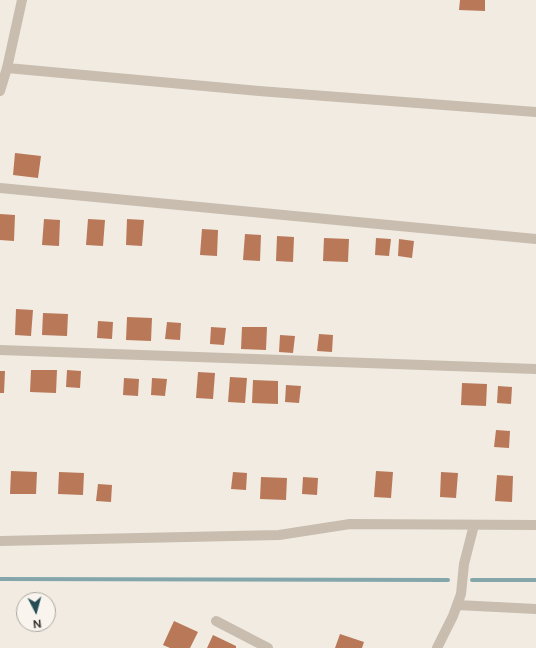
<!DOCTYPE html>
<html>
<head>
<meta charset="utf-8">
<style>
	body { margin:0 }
	#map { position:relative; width:536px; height:648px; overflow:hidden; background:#f1ebe2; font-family:Figtree,sans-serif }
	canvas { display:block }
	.north { position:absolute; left:16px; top:592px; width:40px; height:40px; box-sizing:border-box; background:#f9f5ee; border:1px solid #aca7a0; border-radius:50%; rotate:174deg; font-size:11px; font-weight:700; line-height:16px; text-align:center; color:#38312c }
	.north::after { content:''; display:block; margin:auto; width:14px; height:18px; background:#264d55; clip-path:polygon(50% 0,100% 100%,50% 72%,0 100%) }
</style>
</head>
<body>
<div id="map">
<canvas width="536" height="648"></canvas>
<div class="north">N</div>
</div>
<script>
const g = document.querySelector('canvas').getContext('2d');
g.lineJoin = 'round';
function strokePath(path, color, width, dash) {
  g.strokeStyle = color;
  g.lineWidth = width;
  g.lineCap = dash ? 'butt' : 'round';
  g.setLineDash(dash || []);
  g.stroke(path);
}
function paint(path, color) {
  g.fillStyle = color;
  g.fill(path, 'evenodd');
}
const stream = new Path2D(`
	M0 579 448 580
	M472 580H536`);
const building = new Path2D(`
	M460 0H485V11L459 10Z
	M15 153 41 156 38 178 13 175Z
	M0 214 15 215 14 241 0 240Z
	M44 219 60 220 59 246 42 245Z
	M88 219 105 220 103 246 86 245Z
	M127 219 144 220 142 246 126 245Z
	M202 229 218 230 217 256 200 255Z
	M245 234 261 235 260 261 243 260Z
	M277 236 294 237 293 262 276 261Z
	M324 238 349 239 348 262 323 261Z
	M376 238 391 239 389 256 375 255Z
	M399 239 414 241 412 258 398 256Z
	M16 309 33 310 31 336 15 335Z
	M43 313 68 314 67 336 42 335Z
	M127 317 152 318 151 341 126 340Z
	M98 321 113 322 112 339 97 338Z
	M167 322 181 323 180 340 165 339Z
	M211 327 226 328 224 345 210 344Z
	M242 327H267L266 350 241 349Z
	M319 334 333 335 332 352 317 351Z
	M280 335 295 336 293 353 279 352Z
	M31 370H57L56 393 30 392Z
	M67 370 81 371 80 388 66 387Z
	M0 371H5L4 393H0Z
	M198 372 215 373 213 399 196 398Z
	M230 377 247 378 245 403 228 402Z
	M124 378 139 379 138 396 123 395Z
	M152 378 167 379 165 396 151 395Z
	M253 380 278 381V404L252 403Z
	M462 383 487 384 486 406 461 405Z
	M286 385 301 386 299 403 285 402Z
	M498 386 512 387 511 404 497 403Z
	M496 430 510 431 509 448 494 447Z
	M11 471 37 472 36 494H10Z
	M376 471 393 472 391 498 374 497Z
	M59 472 84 473 83 495 58 494Z
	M233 472 247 473 246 490 231 489Z
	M441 472 458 473 456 498 440 497Z
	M497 475 513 476 512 502 495 501Z
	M261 477 287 478 286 500 260 499Z
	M303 477 318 478 317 495 302 494Z
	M98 484 112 485 111 502 96 501Z
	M174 621 198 632 190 648H170L163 645Z
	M340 634 364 642 362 648H335Z
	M213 635 236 646V648H207Z`);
const minor = new Path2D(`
	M7 68 259 91 536 112
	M0 91 7 68 22 0
	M0 188 536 239
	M0 350 536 369
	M0 541 279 535 350 524 536 525
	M457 605 536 609
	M216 621 268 648
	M437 648 453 616 461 594 464 564 474 525`);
strokePath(stream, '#84a6ab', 4);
paint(building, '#b97858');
strokePath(minor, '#c8bdae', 10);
</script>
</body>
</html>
